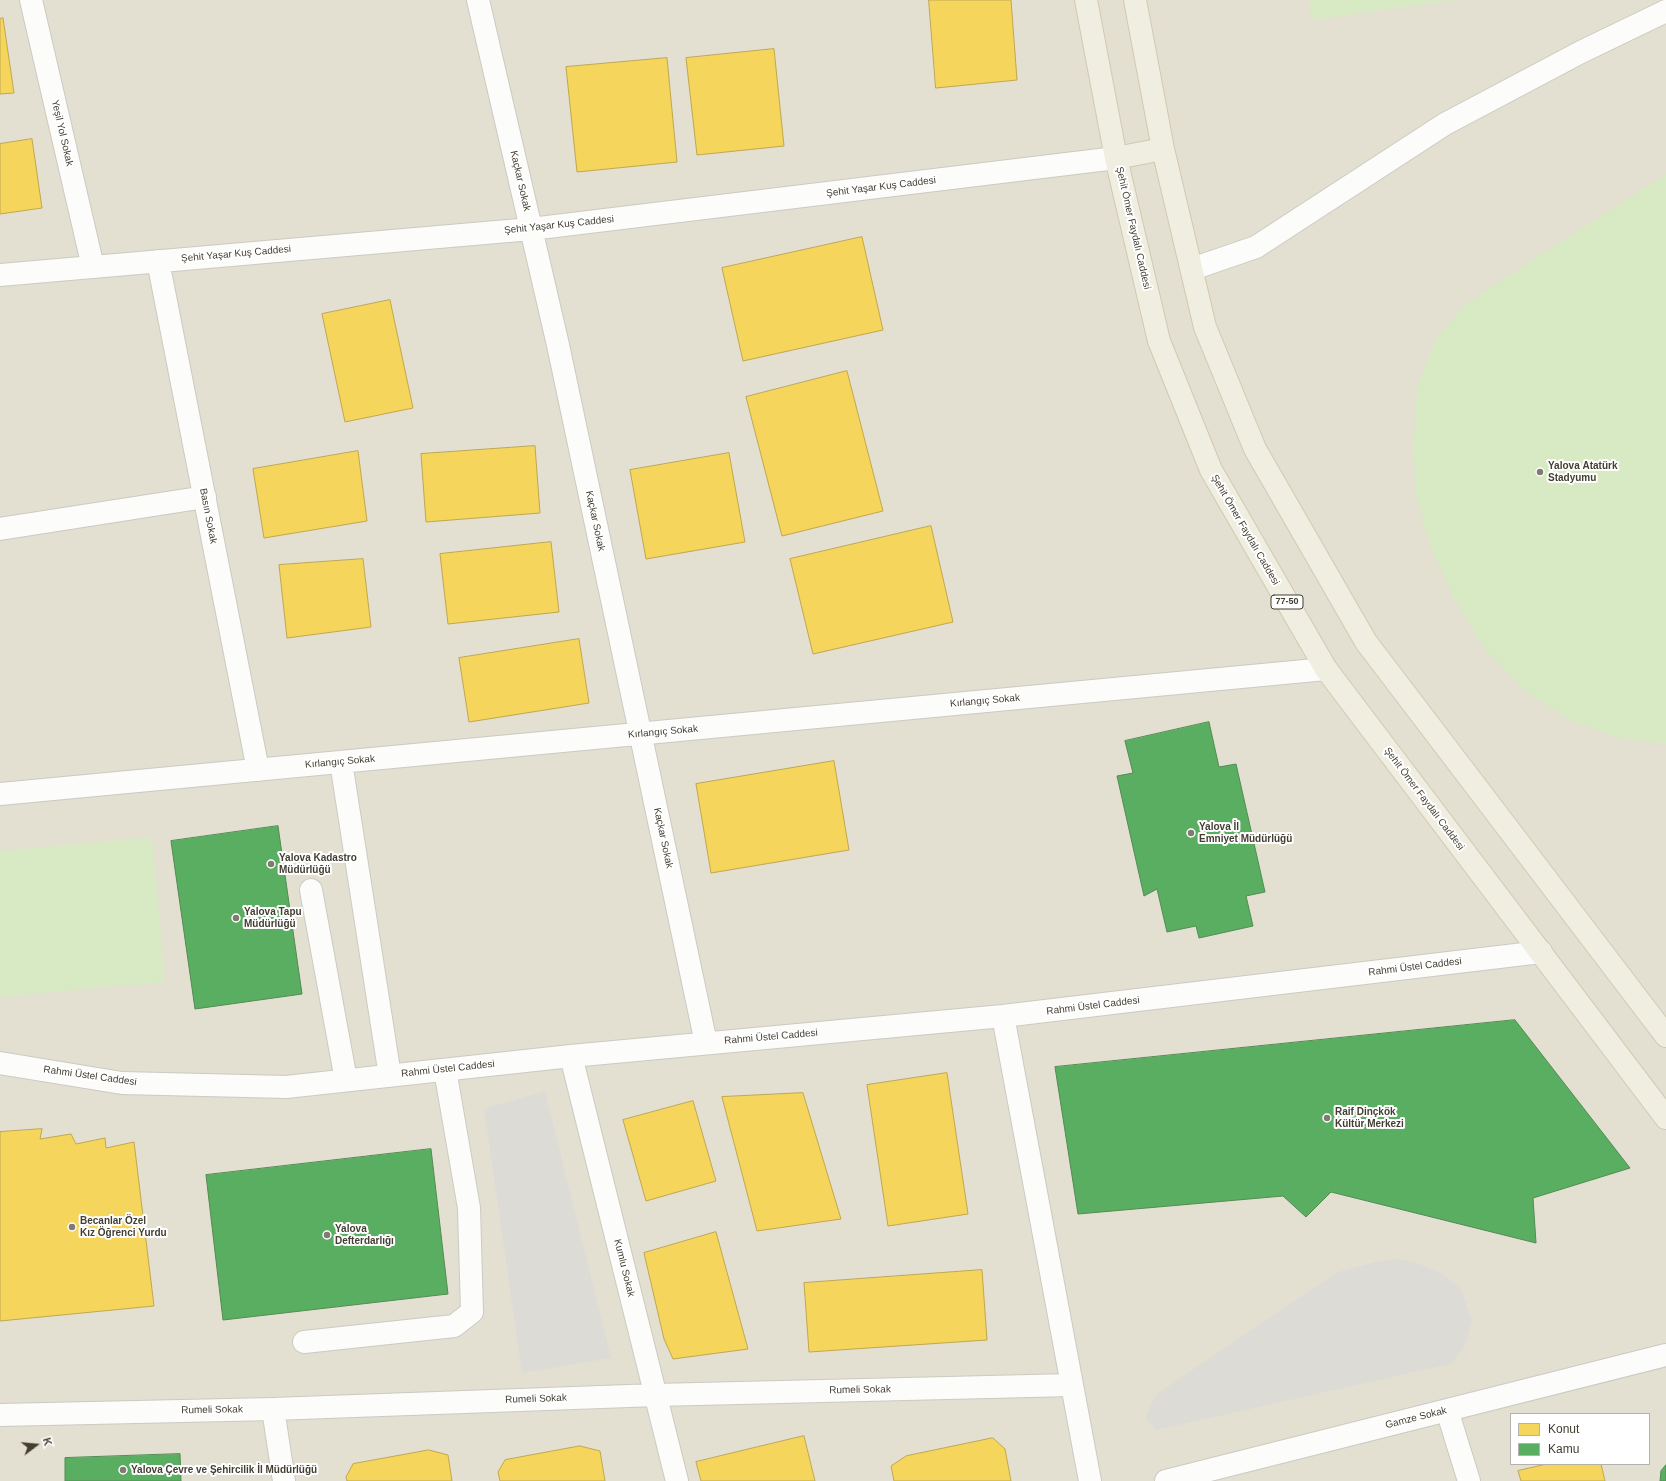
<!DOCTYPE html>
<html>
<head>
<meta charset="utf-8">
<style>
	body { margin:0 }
	#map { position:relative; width:1666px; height:1481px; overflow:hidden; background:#eeece4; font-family:Arial,sans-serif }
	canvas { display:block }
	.legend { position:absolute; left:1510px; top:1413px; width:140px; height:52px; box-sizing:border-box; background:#fff; border:1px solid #b4b2ad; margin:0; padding:5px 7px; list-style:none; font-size:12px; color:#433e32 }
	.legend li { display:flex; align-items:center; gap:8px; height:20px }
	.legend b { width:20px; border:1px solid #b4b2ad }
	.north { position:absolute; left:16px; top:1425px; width:40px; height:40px; -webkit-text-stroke:3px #fff; paint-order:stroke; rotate:74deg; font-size:11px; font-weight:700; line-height:16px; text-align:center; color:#433e32 }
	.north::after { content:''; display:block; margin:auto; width:14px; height:18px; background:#433e32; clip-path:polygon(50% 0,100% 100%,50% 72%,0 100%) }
</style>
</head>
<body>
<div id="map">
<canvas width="1666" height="1481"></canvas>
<ul class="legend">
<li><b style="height:11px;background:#f6d55c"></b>Konut</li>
<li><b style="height:11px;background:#5aae61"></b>Kamu</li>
</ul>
<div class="north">K</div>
</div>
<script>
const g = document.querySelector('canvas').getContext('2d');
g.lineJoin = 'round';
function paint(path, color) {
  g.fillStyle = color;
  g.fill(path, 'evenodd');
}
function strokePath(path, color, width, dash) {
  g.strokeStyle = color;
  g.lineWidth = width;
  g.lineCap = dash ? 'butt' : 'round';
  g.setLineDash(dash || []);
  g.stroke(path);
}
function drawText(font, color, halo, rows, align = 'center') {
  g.font = font + ' Arial,sans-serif';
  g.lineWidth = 4;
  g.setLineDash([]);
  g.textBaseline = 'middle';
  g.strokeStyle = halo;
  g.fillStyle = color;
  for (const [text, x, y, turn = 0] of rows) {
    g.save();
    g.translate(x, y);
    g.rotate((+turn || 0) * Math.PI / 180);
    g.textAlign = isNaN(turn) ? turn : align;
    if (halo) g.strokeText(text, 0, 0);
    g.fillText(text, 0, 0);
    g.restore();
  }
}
const residential = new Path2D(`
	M0 0H1666V1481H0ZM1511 1414H1649V1464H1511Z`);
const green = new Path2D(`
	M1309 0H1456L1312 20Z
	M1666 174V744L1619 738 1572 721 1524 690 1483 647 1452 595 1430 545 1416 493 1413 450 1417 388 1435 340 1465 304Z
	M152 837 165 982 0 997V851Z`);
const parking = new Path2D(`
	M545 1091 611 1358 522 1373 484 1109Z
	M1397 1259 1417 1263 1442 1273 1461 1290 1472 1321 1464 1348 1450 1364 1156 1430 1146 1420 1149 1409 1157 1394 1303 1295 1339 1272 1375 1262Z`);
const homes = new Path2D(`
	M929 0H1011L1017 80 936 88Z
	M3 18 14 93 0 94V19Z
	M774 49 784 146 697 155 686 58Z
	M667 58 677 162 577 172 566 67Z
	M32 139 42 208 0 214V144Z
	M862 237 883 330 743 361 722 268Z
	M390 300 413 408 345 422 322 314Z
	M847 371 883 511 782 536 746 397Z
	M535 446 540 513 426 522 421 454Z
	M358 451 367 521 264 538 253 469Z
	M729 453 745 542 646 559 630 470Z
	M931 526 953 622 813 654 790 559Z
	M551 542 559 612 448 624 440 554Z
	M363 559 371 627 287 638 279 565Z
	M579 639 589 703 469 722 459 658Z
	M834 761 849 850 711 873 696 784Z
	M947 1073 968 1214 888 1226 867 1085Z
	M803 1093 841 1219 757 1231 722 1097Z
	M693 1101 716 1181 646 1201 623 1120Z
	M42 1129 40 1139 71 1134 76 1144 105 1138 106 1148 134 1142 154 1306 0 1321V1132Z
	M716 1232 748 1349 673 1359 664 1339 644 1253Z
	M982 1270 987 1340 809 1352 804 1283Z
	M804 1436 815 1481H701L696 1462Z
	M993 1438 1005 1449 1011 1481H894L891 1466 906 1456Z
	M580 1446 600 1451 605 1481H500L498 1472 505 1460Z
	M429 1450 448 1455 452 1481H347L346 1477 353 1464Z
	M1547 1464H1601L1605 1481H1521L1518 1471Z`);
const public = new Path2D(`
	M1209 722 1219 767 1236 764 1265 892 1246 896 1253 926 1199 938 1196 926 1167 932 1157 889 1144 896 1117 776 1133 773 1125 741Z
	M278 826 302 994 195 1009 171 841Z
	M1515 1020 1630 1168 1533 1198 1536 1243 1331 1192 1306 1217 1283 1196 1078 1214 1055 1067Z
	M431 1149 448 1294 223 1320 206 1175Z
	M180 1454 181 1481H65V1458Z
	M1666 1465V1481H1660L1661 1471Z`);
const minor = new Path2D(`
	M31 0 93 267
	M478 0 558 345 706 1043
	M158 261 258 770
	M1192 269 1256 247 1445 124 1581 52 1666 11
	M0 275 531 229 1116 158
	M0 529 205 497
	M341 762 390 1076
	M0 794 1326 669
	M311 890 346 1080
	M1003 1016 1090 1481
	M571 1056 677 1481
	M0 1063 122 1083 286 1087 571 1056 1003 1016 1541 952
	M304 1342 454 1326 472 1312 469 1208 445 1070
	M273 1409 284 1481
	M1447 1410 1469 1481
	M0 1415 273 1409 656 1395 1072 1385
	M1166 1481 1666 1355`);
const major = new Path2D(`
	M1086 0 1116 158 1159 341 1211 470 1326 669 1666 1118
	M1135 0 1163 149 1205 327 1255 449 1366 642 1666 1036
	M1116 158 1163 149`);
const markers = [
	[1540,472,4,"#7f7b70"],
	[1191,833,4,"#7f7b70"],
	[271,864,4,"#7f7b70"],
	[236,918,4,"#7f7b70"],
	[1327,1118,4,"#7f7b70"],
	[72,1227,4,"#7f7b70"],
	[327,1235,4,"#7f7b70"],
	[123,1470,4,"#7f7b70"]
];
const shields = [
	[1287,602,32]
];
const shieldNames = [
	["77-50",1287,602]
];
const streetNames = [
	["Yeşil Yol Sokak",62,133,77],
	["Kaçkar Sokak",520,181,77],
	["Şehit Yaşar Kuş Caddesi",881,187,-7],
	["Şehit Yaşar Kuş Caddesi",559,225,-6],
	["Şehit Ömer Faydalı Caddesi",1133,228,77],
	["Şehit Yaşar Kuş Caddesi",236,254,-5],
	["Basın Sokak",208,516,79],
	["Kaçkar Sokak",595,521,78],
	["Şehit Ömer Faydalı Caddesi",1245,530,60],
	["Kırlangıç Sokak",985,701,-5],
	["Kırlangıç Sokak",663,732,-5],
	["Kırlangıç Sokak",340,762,-5],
	["Şehit Ömer Faydalı Caddesi",1424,799,53],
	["Kaçkar Sokak",663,838,78],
	["Rahmi Üstel Caddesi",1415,967,-7],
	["Rahmi Üstel Caddesi",1093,1006,-7],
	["Rahmi Üstel Caddesi",771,1037,-5],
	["Rahmi Üstel Caddesi",448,1069,-6],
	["Rahmi Üstel Caddesi",90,1076,8],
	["Kumlu Sokak",624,1268,76],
	["Rumeli Sokak",860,1390,-1],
	["Rumeli Sokak",536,1399,-2],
	["Rumeli Sokak",212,1410,-1],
	["Gamze Sokak",1416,1418,-14]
];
const poiNames = [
	["Yalova Atatürk",1548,466],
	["Stadyumu",1548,478],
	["Yalova İl",1199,827],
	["Emniyet Müdürlüğü",1199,839],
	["Yalova Kadastro",279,858],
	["Müdürlüğü",279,870],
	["Yalova Tapu",244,912],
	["Müdürlüğü",244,924],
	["Raif Dinçkök",1335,1112],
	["Kültür Merkezi",1335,1124],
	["Becanlar Özel",80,1221],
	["Kız Öğrenci Yurdu",80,1233],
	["Yalova",335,1229],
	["Defterdarlığı",335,1241],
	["Yalova Çevre ve Şehircilik İl Müdürlüğü",131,1470]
];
paint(residential, '#e3dfd1');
paint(green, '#d7eac3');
paint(parking, '#dddbd5');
paint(homes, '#f6d55c');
strokePath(homes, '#c0a84f', 1);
paint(public, '#5aae61');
strokePath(public, '#538c53', 1);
strokePath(minor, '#cccac2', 24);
strokePath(major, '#d0cab1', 24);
strokePath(minor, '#fcfcfb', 22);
strokePath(major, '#f0ede1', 22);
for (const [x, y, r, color] of markers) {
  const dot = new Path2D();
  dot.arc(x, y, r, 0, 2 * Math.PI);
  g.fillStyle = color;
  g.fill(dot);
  strokePath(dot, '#fff', 1.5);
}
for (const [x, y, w] of shields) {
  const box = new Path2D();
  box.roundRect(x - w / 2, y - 7, w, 14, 3);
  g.fillStyle = '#fff';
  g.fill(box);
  strokePath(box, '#433e32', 1);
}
drawText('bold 9px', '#433e32', null, shieldNames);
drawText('10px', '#433e32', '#fff', streetNames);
drawText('bold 10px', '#433e32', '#fff', poiNames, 'left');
</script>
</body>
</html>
